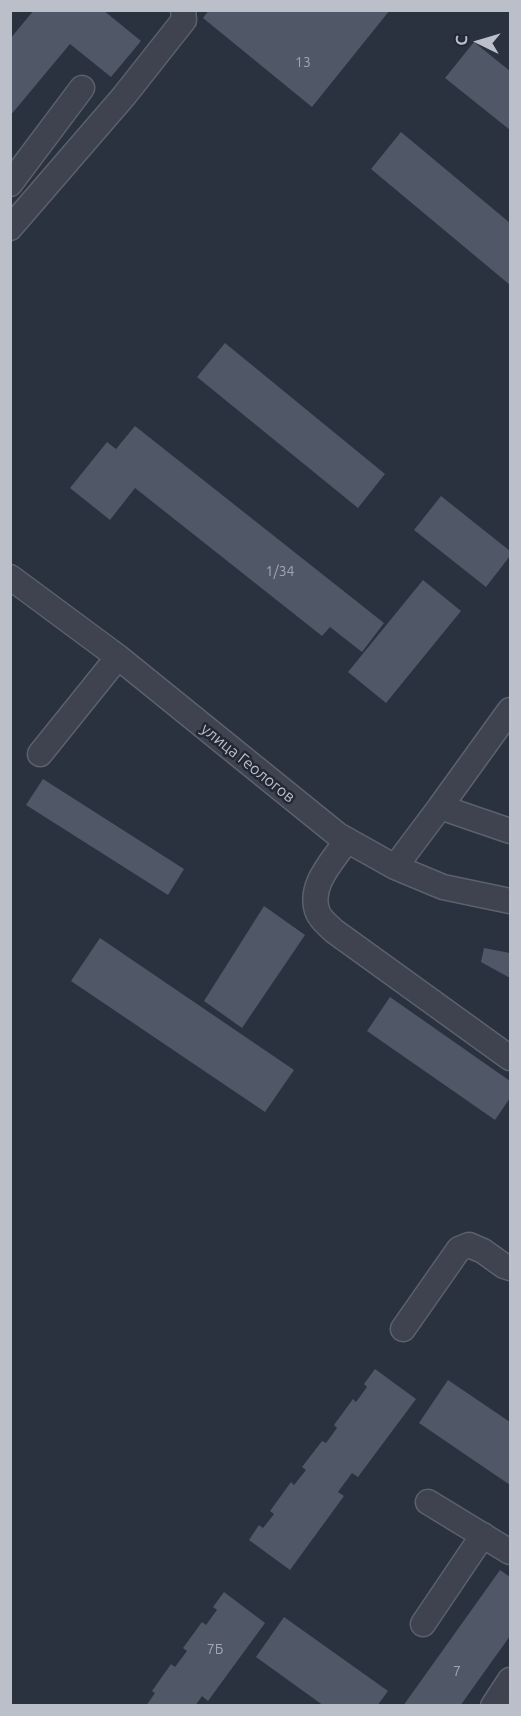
<!DOCTYPE html>
<html>
<head>
<meta charset="utf-8">
<style>
	body { margin:0 }
	#map { position:relative; width:521px; height:1716px; overflow:hidden; background:#2a313f; font-family:Ubuntu,sans-serif }
	canvas { display:block }
	.frame { position:absolute; inset:0; border:12px solid #babfca; pointer-events:none }
	.north { position:absolute; left:449px; top:12px; width:60px; height:60px; -webkit-text-stroke:4px #222835; paint-order:stroke; rotate:275deg; font-size:16px; font-weight:700; line-height:24px; text-align:center; color:#babfca }
	.north::after { content:''; display:block; margin:auto; width:21px; height:27px; background:#babfca; clip-path:polygon(50% 0,100% 100%,50% 72%,0 100%) }
</style>
</head>
<body>
<div id="map">
<canvas width="521" height="1716"></canvas>
<div class="frame"></div>
<div class="north">С</div>
</div>
<script>
const g = document.querySelector('canvas').getContext('2d');
g.lineJoin = 'round';
function paint(path, color) {
  g.fillStyle = color;
  g.fill(path, 'evenodd');
}
function strokePath(path, color, width, dash) {
  g.strokeStyle = color;
  g.lineWidth = width;
  g.lineCap = dash ? 'butt' : 'round';
  g.setLineDash(dash || []);
  g.stroke(path);
}
function drawText(font, color, halo, rows, align = 'center') {
  g.font = font + ' Ubuntu,sans-serif';
  g.lineWidth = 5;
  g.setLineDash([]);
  g.textBaseline = 'middle';
  g.strokeStyle = halo;
  g.fillStyle = color;
  for (const [text, x, y, turn = 0] of rows) {
    g.save();
    g.translate(x, y);
    g.rotate((+turn || 0) * Math.PI / 180);
    g.textAlign = isNaN(turn) ? turn : align;
    if (halo) g.strokeText(text, 0, 0);
    g.fillText(text, 0, 0);
    g.restore();
  }
}
const building = new Path2D(`
	M34 10H103L141 41 111 77 70 44 10 116V39Z
	M209 10H390L312 107 203 18Z
	M474 42 510 71V130L445 78Z
	M401 132 510 223V285L371 169Z
	M225 343 385 474 358 508 197 377Z
	M135 426 384 623 362 652 330 627 322 636 135 488 110 520 70 488 107 442 116 449Z
	M441 496 510 551V556L486 587 414 530Z
	M423 580 461 611 386 703 348 672Z
	M43 779 184 869 168 895 26 805Z
	M264 906 305 935 242 1028 204 1001Z
	M100 938 294 1070 265 1112 71 981Z
	M484 948 510 953V978L481 962Z
	M390 997 510 1081V1098L495 1120 367 1031Z
	M375 1369 416 1399 358 1477 352 1473 338 1492 344 1496 290 1570 249 1540 259 1525 263 1528 274 1514 270 1511 291 1482 294 1485 306 1470 302 1467 322 1441 326 1443 337 1428 334 1425 353 1399 356 1402 367 1387 364 1384Z
	M448 1380 510 1422V1485L419 1423Z
	M500 1570 510 1577V1636L460 1706H403Z
	M224 1592 265 1623 208 1701 202 1696 195 1706H146L155 1693 152 1691 171 1664 175 1667 187 1651 183 1648 202 1622 206 1625 217 1610 213 1607Z
	M284 1617 388 1691 377 1706H324L256 1657Z`);
const minor = new Path2D(`
	M10 184 82 88
	M10 228 124 96 184 20 183 10
	M10 577 118 657 338 835 395 867 443 887 510 901
	M40 754 118 657
	M440 807 510 710
	M347 840C333 861 307 886 318 913 321 920 328 925 334 931L510 1058
	M395 867 440 807 510 831
	M403 1329 459 1249 469 1245 483 1251 504 1266 510 1268
	M428 1502 510 1552
	M423 1624 483 1535
	M493 1706 510 1680`);
const numberNames = [
	["13",303,62],
	["1/34",280,571],
	["7Б",215,1649],
	["7",457,1671]
];
const streetNames = [
	["улица Геологов",248,763,39]
];
paint(building, '#505867');
strokePath(minor, '#5b616d', 27);
strokePath(minor, '#3e434f', 24);
drawText('14px', '#a0a5b1', null, numberNames);
drawText('16px', '#babfca', '#222835', streetNames);
</script>
</body>
</html>
